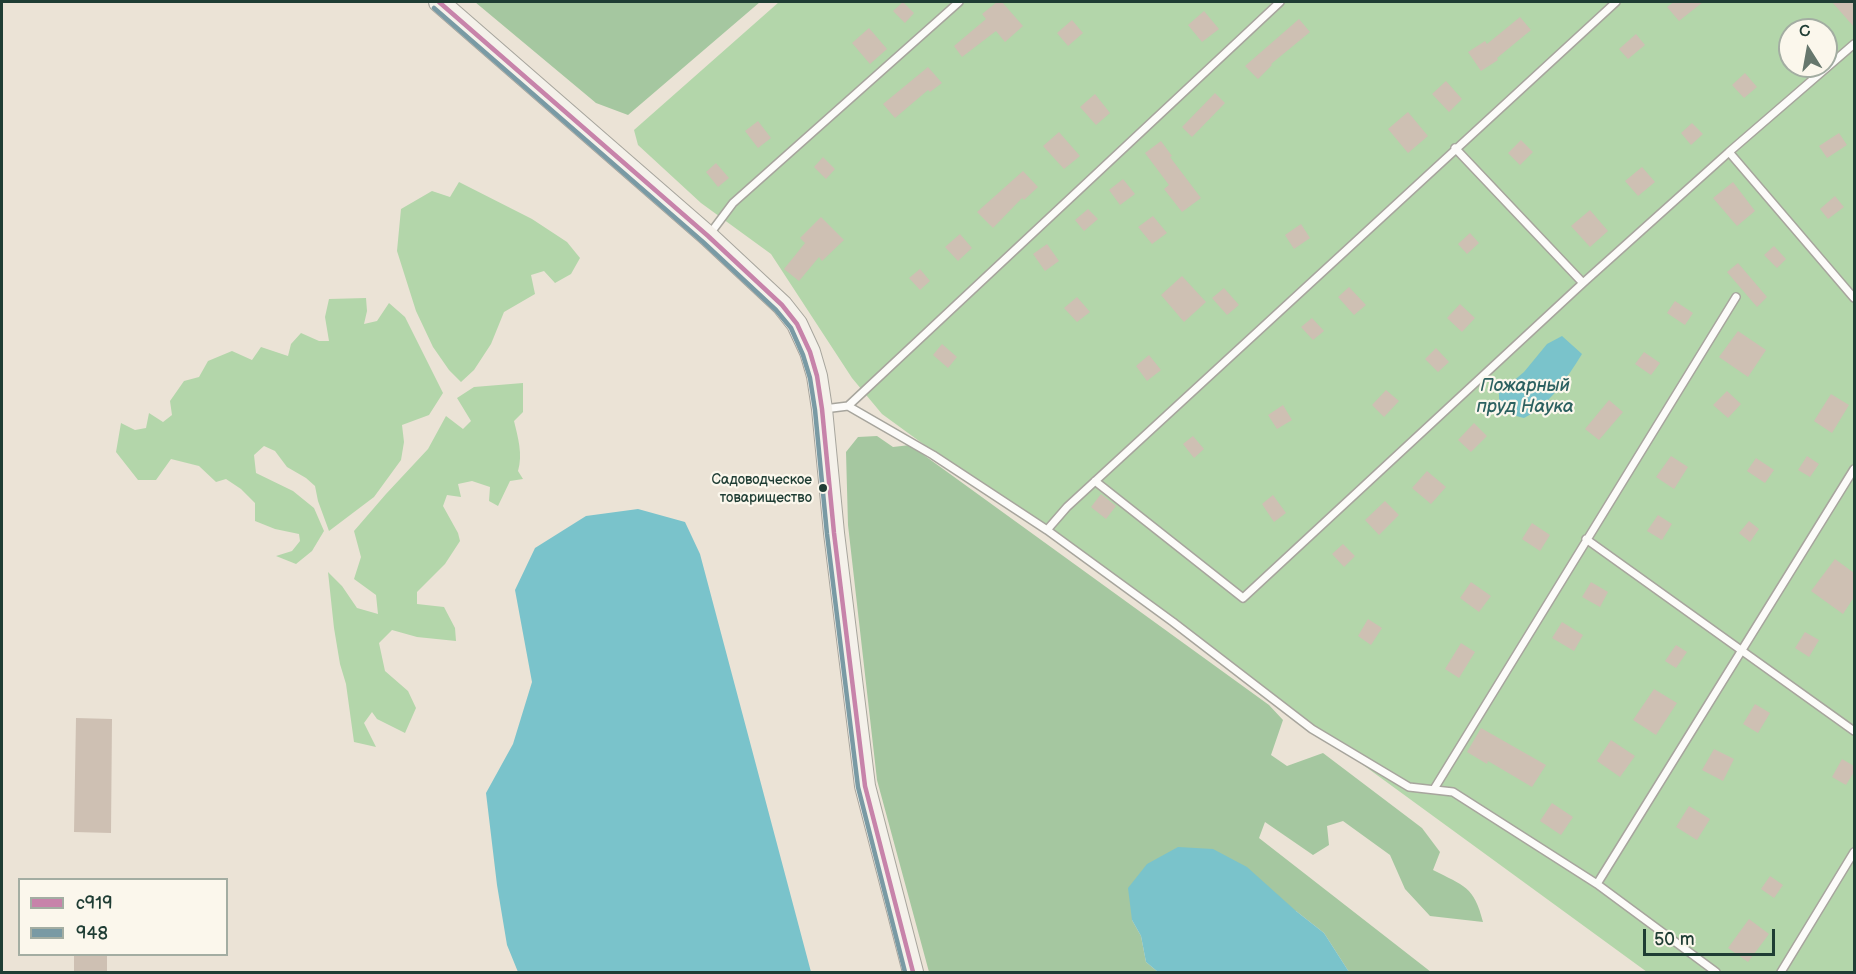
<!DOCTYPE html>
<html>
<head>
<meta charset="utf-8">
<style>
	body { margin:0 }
	#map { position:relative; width:1856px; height:974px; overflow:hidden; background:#ebe3d6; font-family:"Balsamiq Sans",sans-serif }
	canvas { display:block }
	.frame { position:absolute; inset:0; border:3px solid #1f3d34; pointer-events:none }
	.legend { position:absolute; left:18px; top:878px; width:210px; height:78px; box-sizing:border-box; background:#fbf7ec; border:2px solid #a3ada2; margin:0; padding:8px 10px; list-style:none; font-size:18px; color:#1f3d34 }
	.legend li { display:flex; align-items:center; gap:12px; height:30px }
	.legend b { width:30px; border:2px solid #a3ada2 }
	.north { position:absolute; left:1778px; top:18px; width:60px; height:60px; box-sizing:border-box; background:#fbf7ec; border:2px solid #a3ada2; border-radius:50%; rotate:349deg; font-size:16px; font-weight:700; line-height:24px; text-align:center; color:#1f3d34 }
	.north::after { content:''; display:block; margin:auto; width:21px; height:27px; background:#66776d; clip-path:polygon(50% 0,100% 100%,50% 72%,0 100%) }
	.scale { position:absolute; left:1643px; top:929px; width:132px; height:27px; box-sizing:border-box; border:3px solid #1f3d34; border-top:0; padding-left:8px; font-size:18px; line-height:21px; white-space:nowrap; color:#1f3d34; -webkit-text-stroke:4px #fbf7ec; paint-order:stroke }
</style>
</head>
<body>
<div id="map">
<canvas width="1856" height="974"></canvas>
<div class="frame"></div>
<ul class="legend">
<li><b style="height:8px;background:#c783aa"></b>с919</li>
<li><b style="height:8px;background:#799aa4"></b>948</li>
</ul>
<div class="north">С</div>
<div class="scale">50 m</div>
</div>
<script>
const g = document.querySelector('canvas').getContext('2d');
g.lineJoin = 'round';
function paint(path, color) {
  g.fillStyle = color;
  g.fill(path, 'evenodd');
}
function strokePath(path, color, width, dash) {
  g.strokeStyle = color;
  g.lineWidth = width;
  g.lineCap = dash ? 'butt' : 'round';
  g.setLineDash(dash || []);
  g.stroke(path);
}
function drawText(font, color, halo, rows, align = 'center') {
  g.font = font + ' "Balsamiq Sans",sans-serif';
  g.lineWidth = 4.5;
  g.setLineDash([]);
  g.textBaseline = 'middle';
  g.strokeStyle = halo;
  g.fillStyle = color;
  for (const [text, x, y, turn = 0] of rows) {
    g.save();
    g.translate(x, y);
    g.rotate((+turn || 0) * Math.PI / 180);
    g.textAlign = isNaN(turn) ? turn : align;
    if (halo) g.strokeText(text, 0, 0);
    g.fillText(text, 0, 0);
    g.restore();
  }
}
const green = new Path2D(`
	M779 2H1854V972H1647L882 414 852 378 771 254 701 203 638 145 634 130ZM1790 30H1826V66H1790Z
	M459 182 532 219 567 242 580 258 571 274 555 283 544 271 531 275 535 294 504 312 491 344 474 370 461 382 449 370 433 347 416 311 397 251 401 209 432 191 450 197Z
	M366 298 367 311 364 324 377 321 389 303 405 317 443 393 429 415 402 425 404 442 401 460 374 497 329 531 318 501 315 486 306 478 287 467 275 451 264 446 254 455 256 473 293 491 314 508 324 531 312 551 296 564 276 556 292 551 300 541 299 534 275 529 255 521V503L241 489 226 479 216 482 199 466 171 459 156 480H138L116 452 121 423 135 430 146 428 149 413 163 422 172 415 170 401 184 381 199 377 208 361 232 351 252 360 261 347 288 356 291 344 301 333 319 341H329L325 317 329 299Z
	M523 383V412L514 421C518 438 523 454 518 471L523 479 510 481 498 506 489 501 490 487 472 481 458 484 461 497 447 495 443 506 458 533 460 541 445 564 417 592V604L444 607 455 628 456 641 417 637 392 630 379 643 385 671 408 691 416 708 405 733 377 719 372 712 364 723 376 747 354 742 346 684 340 664 334 628 328 572 342 586 357 608 378 614 376 595 354 579 361 557 354 531 386 494 428 449 446 416 463 429 471 421 457 398 474 387Z`);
const forest = new Path2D(`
	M475 2H760L628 115 596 103Z
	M877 436 893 447 910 445 1269 705 1283 720 1271 755 1287 766 1323 753 1422 828 1440 852 1433 870C1464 886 1474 886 1483 922L1430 916 1405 889 1390 855 1343 821 1327 826 1329 845 1313 855 1265 822 1259 838 1431 972H1349L1324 933 1296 911 1132 920 1141 936 1146 962 1158 972H929L877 780 848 525 846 452 858 437Z`);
const water = new Path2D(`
	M1562 336 1582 354C1567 378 1549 406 1524 418 1508 414 1498 412 1499 393L1524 372 1547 344Z
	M638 509 685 522 700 554 811 972H518L507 945 497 885 486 793 513 744 532 682 515 590 535 548 586 516Z
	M1178 847 1213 849 1247 867 1296 911 1324 933 1349 972H1158L1146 962 1141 936 1132 920 1128 888 1147 864Z`);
const building = new Path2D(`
	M903 2 914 13 905 23 893 11Z
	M997 2H1002L1023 26 1005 42 996 31 962 57 954 46 986 19 982 14Z
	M1674 2H1703L1679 21 1667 7Z
	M1832 2H1854V27Z
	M1204 11 1219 29 1202 42 1188 25Z
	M1520 17 1531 30 1497 58 1498 60 1481 71 1468 52 1485 41 1487 44Z
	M1299 19 1310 32 1271 64 1272 65 1258 79 1245 66Z
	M1072 20 1083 33 1068 46 1057 33Z
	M869 28 887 49 870 64 852 43Z
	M1636 34 1645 45 1628 59 1619 49Z
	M928 67 942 83 930 92 928 90 895 118 883 104Z
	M1745 73 1757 87 1744 98 1732 85Z
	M1446 81 1462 99 1449 112 1432 94Z
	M1215 93 1225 103 1192 137 1182 127Z
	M1095 94 1110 113 1096 125 1080 107Z
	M1408 112 1428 136 1408 153 1388 129Z
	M758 121 771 138 758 148 745 131Z
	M1692 123 1703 134 1691 145 1681 133Z
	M1059 132 1080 156 1064 169 1043 146Z
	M1839 133 1847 145 1827 158 1819 146Z
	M1521 140 1533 152 1520 165 1508 153Z
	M1161 141 1172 156 1170 157 1201 198 1182 212 1164 189 1169 185 1145 153Z
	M823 157 835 169 826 179 814 167Z
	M716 163 729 178 718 187 706 172Z
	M1642 167 1655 182 1638 196 1625 181Z
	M1023 171 1038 187 1024 200 1022 198 993 228 977 212Z
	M1123 179 1135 194 1120 205 1109 190Z
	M1733 182 1755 211 1737 226 1713 198Z
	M1835 196 1844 207 1828 219 1820 209Z
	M1088 209 1098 219 1084 231 1075 220Z
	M1590 210 1608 231 1590 247 1571 226Z
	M1153 216 1167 233 1152 244 1138 227Z
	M821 217 844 240 822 261 819 257 799 281 784 269 805 243 800 238Z
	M1301 224 1310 238 1294 249 1285 235Z
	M1470 233 1479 243 1467 254 1458 244Z
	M960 234 972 248 958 261 945 247Z
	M1047 244 1059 261 1045 271 1033 254Z
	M1774 246 1786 259 1777 268 1764 255Z
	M1738 263 1767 297 1757 307 1727 272Z
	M920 269 930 281 920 290 909 278Z
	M1182 276 1206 302 1184 322 1161 295Z
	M1349 287 1366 305 1354 315 1338 297Z
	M1224 288 1239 305 1227 315 1212 298Z
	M1077 297 1090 312 1077 322 1064 308Z
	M1675 301 1693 313 1685 325 1667 313Z
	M1460 304 1475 318 1462 332 1447 318Z
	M1312 318 1324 331 1313 340 1301 327Z
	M1738 331 1766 350 1748 377 1719 357Z
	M942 344 957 357 948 368 933 355Z
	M1436 348 1449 362 1438 372 1425 359Z
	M1644 352 1660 363 1651 375 1635 364Z
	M1149 355 1161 370 1147 381 1136 366Z
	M1386 390 1399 401 1384 417 1372 405Z
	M1727 391 1741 404 1728 418 1713 405Z
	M1831 394 1849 405 1832 433 1814 421Z
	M1609 400 1623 412 1599 440 1585 429Z
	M1283 405 1292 420 1277 429 1268 415Z
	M1474 423 1487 436 1471 452 1458 440Z
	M1193 436 1204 449 1194 458 1183 444Z
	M1671 456 1688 467 1674 489 1656 477Z
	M1807 456 1819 464 1810 477 1798 470Z
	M1756 458 1774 470 1765 483 1747 471Z
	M1427 471 1446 487 1431 504 1412 488Z
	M1101 494 1116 506 1106 519 1091 507Z
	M1273 495 1286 513 1274 522 1262 504Z
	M1385 501 1399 515 1379 535 1365 520Z
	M1658 515 1672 524 1662 540 1647 531Z
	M1749 521 1759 529 1750 542 1739 533Z
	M1532 523 1550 535 1540 551 1522 539Z
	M1343 544 1355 556 1344 567 1332 554Z
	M1835 559 1854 573V597L1843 614 1811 591Z
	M1471 582 1491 596 1479 612 1460 598Z
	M1591 582 1608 592 1600 607 1582 597Z
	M1368 619 1382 628 1371 645 1358 636Z
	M1562 622 1583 635 1574 651 1552 638Z
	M1805 632 1819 640 1809 657 1795 648Z
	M1461 643 1475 652 1459 678 1445 669Z
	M1676 645 1687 652 1676 668 1665 661Z
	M1654 689 1677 703 1656 735 1633 720Z
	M1755 704 1770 713 1758 733 1743 724Z
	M76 718 112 719 111 833 74 832Z
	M1481 728 1546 765 1532 787 1488 761 1487 764 1467 752Z
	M1611 740 1635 756 1620 777 1597 761Z
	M1714 749 1734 759 1723 781 1702 770Z
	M1842 759 1854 766V772L1846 785 1832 777Z
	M1552 803 1573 817 1561 835 1540 821Z
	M1689 806 1710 819 1697 840 1676 827Z
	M1770 876 1783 885 1774 898 1761 889Z
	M1749 919 1769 934 1748 962 1728 948Z
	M74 954H107V972H74Z`);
const lane = new Path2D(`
	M1854 44 1729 152 1854 298
	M1455 148 1583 283
	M709 235 733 203 959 2
	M848 406 1280 2
	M824 409 848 406 933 455 1047 530 1067 507 1616 2
	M1095 481 1243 598 1583 283 1729 152
	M1047 530 1173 622 1312 729 1409 787 1453 792 1597 884 1716 972
	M1586 539 1854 731
	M1434 789 1736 297
	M1597 884 1854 469
	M1781 972 1854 852`);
const secondary = new Path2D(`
	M439 2 708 236 782 305 797 324 810 352 817 376 822 409 834 533 865 786 913 972`);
const bus1 = new Path2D(`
	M439 2 708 236 782 305 797 324 810 352 817 376 822 409 834 533 865 786 913 972`);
const bus2 = new Path2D(`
	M434 8 703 242 776 310 791 328 803 355 810 378 815 410 827 534 858 787 905 972`);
const markers = [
	[823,488,5,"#1f3d34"]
];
const busNames = [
	["Садоводческое",812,480],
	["товарищество",812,498]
];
const waterNames = [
	["Пожарный",1525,386],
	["пруд Наука",1525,407]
];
paint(green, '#b3d6aa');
paint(forest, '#a5c7a0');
paint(water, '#7ac3cb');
paint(building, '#cec0b3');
strokePath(lane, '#a7a59d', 10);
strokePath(secondary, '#a7a59d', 22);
strokePath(lane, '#fcfbf9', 7);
strokePath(secondary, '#f4f1ea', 20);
strokePath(bus1, '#c783aa', 4.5);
strokePath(bus2, '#799aa4', 4.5);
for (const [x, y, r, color] of markers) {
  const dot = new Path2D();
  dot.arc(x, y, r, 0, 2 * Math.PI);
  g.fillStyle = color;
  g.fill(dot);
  strokePath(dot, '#fbf7ec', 2);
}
drawText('14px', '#1f3d34', '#fbf7ec', busNames, 'right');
drawText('italic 18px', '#2c6160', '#fbf7ec', waterNames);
</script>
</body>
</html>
